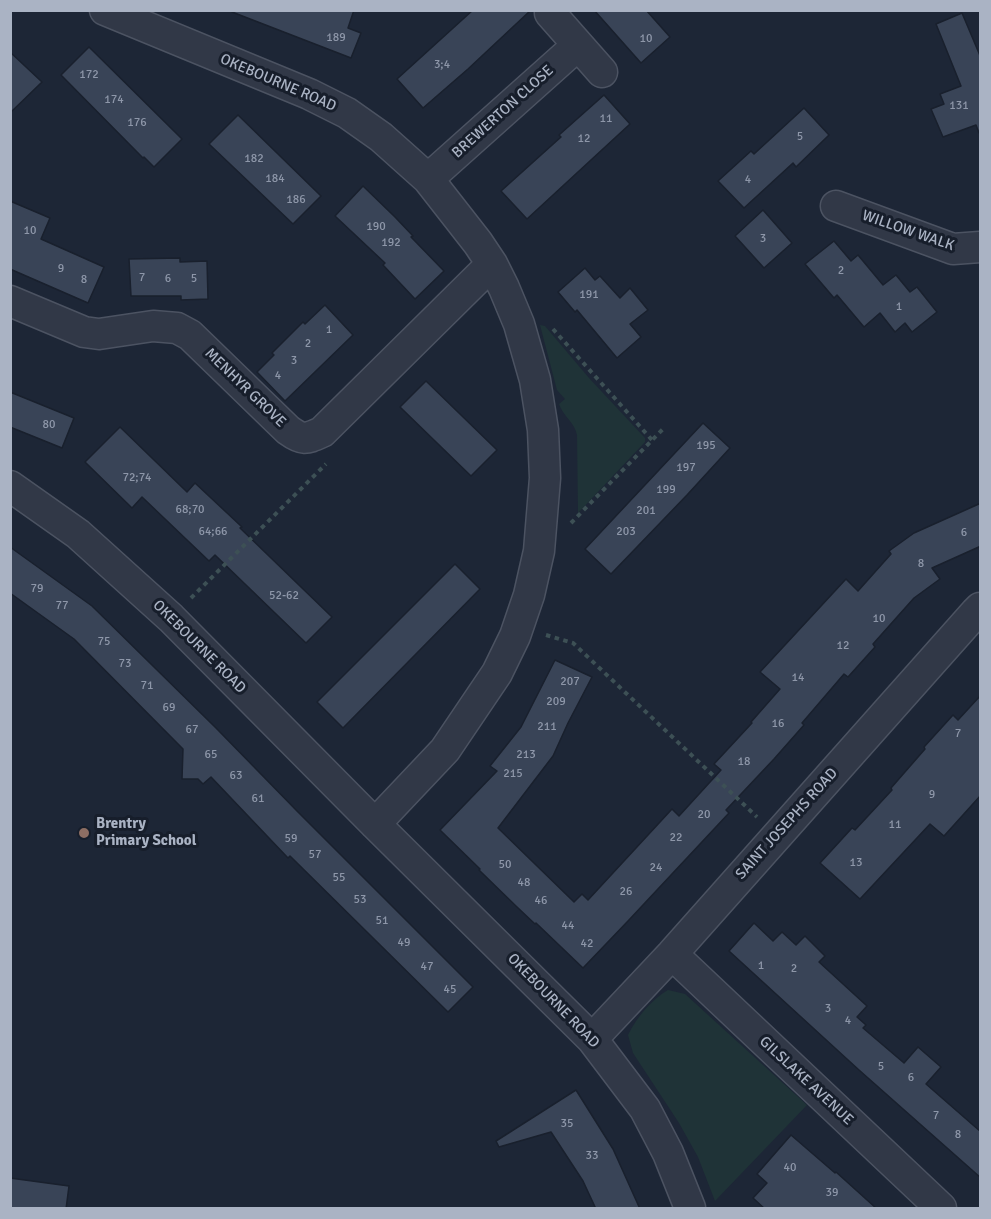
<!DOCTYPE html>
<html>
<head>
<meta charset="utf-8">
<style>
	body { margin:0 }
	#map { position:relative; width:991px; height:1219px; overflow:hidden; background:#1d2636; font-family:Signika,sans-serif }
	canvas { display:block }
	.frame { position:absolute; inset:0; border:12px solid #aab3c4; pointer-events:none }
</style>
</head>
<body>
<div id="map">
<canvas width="991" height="1219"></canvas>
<div class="frame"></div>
</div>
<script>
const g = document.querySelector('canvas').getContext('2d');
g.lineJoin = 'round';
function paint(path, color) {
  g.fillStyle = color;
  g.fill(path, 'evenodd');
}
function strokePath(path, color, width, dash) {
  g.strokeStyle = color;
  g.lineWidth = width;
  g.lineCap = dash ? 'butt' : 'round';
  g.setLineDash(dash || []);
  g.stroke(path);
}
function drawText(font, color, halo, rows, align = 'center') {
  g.font = font + ' Signika,sans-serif';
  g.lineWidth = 6;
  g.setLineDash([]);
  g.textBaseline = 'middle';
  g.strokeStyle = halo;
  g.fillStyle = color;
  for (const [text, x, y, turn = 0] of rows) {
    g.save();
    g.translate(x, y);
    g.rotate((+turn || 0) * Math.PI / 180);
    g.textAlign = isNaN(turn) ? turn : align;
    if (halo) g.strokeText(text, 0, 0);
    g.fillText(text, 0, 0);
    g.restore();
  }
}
const green = new Path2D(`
	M540 325 545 326 589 378 645 438V442L578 513 577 435C575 423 563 416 559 404L565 399 557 390Z
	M668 990 685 994 807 1105 715 1201 698 1157 679 1123 633 1053 628 1035C637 1017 651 1000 668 990Z`);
const building = new Path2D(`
	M232 10H354L348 28 361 33 351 58 232 12Z
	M473 10H531L468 69 423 108 397 79Z
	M594 10H646L670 37 641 63Z
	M962 13 981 58V133H979L976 125 943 137 931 109 944 104 940 94 961 86 936 24Z
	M89 47 182 139 154 167 144 157 143 158 61 75Z
	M10 52 42 82 10 113Z
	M604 95 630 124 527 219 501 191 561 137 559 135Z
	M804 108 829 135 796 167 793 163 744 208 718 181 751 151 754 154Z
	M238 115 321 196 293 224 209 144Z
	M363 186 395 217 413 236 411 237 444 271 415 299 383 265 385 263 335 216Z
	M10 201 50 218 41 239 104 267 88 303 10 269Z
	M763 210 792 243 764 268 735 236Z
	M834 241 851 261 858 255 883 285 896 275 910 292 917 287 937 312 912 332 905 323 895 332 880 313 864 327 837 295 834 298 805 264Z
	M180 258V262L207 261 208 299 181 300V296H131L129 259Z
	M585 268 595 280 600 276 620 298 630 288 648 310 630 324 641 337 617 358 577 310 575 312 558 292Z
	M325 305 353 335 285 401 257 372 274 355 272 353 303 322 305 324Z
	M426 381 497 450 471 476 400 407Z
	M10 392 74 418 62 448 10 427Z
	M703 423 730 448 687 495 611 574 585 549Z
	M120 427 187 492 195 483 242 527 240 528 332 617 306 643 215 555 209 561 142 497 132 508 85 462Z
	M981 503V546L932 568 940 579 914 598 873 644 875 647 848 677 844 674 802 723 804 725 774 759 726 810 729 813 628 921 583 968 536 923 535 924 517 907 479 870 480 869 440 830 497 771 490 766 521 727 555 660 592 677 568 723 553 756 498 828 574 902 582 894 588 900 672 809 679 816 721 770 714 764 752 723 751 722 780 689 760 672 846 579 858 591 891 554 889 551 914 533Z
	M10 547 92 606 216 728 297 811 473 987 448 1012 290 856 288 858 211 777 203 784 198 779H182L183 749 74 639 10 593Z
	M455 564 480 589 343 728 317 702Z
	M981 695V795L944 836 930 824 860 899 820 863 852 828 855 830 892 790 891 788 925 749 924 747 953 715 958 720Z
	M754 923 773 941 782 932 796 945 805 936 825 956 819 962 867 1006 857 1017 866 1025 863 1028 904 1063 918 1047 941 1067 926 1084 981 1132V1178L859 1070 729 951Z
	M576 1090 613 1149 640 1209H596L583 1181 551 1132 499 1147 496 1141Z
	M791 1135 835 1173 836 1172 877 1209H765L753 1198 767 1183 757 1174Z
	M10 1178 69 1186 66 1209H10Z`);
const path = new Path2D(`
	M553 329 652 440
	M571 523 663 429
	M191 598 326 464
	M546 635 573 643 757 817`);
const minor = new Path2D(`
	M105 10 309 94 347 113 381 137 428 179 478 243 492 264 504 288 519 324 535 380 543 430 545 478 539 551 529 595 515 636 497 673 445 750 375 824
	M550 13 602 72
	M428 179 578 45
	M836 206 953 249 980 247
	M10 301 84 332 99 334 153 326 177 328 190 335 288 430C303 441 306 439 322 432L492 264
	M10 486 78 534 171 618 375 824 592 1039 645 1109 668 1153 690 1208
	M672 954 941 1208
	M592 1039 672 954 976 612 980 608`);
const markers = [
	[84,833,6,"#8d6e63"]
];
const numberNames = [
	["189",336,38],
	["10",646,39],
	["3;4",442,65],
	["172",89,75],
	["174",114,100],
	["131",959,106],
	["11",606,119],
	["176",137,123],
	["5",800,137],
	["12",584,139],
	["182",254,159],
	["184",275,179],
	["4",748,180],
	["186",296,200],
	["190",376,227],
	["10",30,231],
	["3",763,239],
	["192",391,243],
	["9",61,269],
	["2",841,271],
	["7",142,278],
	["6",168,279],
	["5",194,279],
	["8",84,280],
	["191",589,295],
	["1",899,307],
	["1",329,330],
	["2",308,344],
	["3",294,361],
	["4",278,376],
	["80",49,425],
	["195",706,446],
	["197",686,468],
	["72;74",137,478],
	["199",666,490],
	["68;70",190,510],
	["201",646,511],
	["64;66",213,532],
	["203",626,532],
	["6",964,533],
	["8",921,564],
	["79",37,589],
	["52-62",284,596],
	["77",62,606],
	["10",879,619],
	["75",104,642],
	["12",843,646],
	["73",125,664],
	["14",798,678],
	["207",570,682],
	["71",147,686],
	["209",556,702],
	["69",169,708],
	["16",778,724],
	["211",547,727],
	["67",192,730],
	["7",958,734],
	["65",211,755],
	["213",526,755],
	["18",744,762],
	["215",513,774],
	["63",236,776],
	["9",932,795],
	["61",258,799],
	["20",704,815],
	["11",895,825],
	["22",676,838],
	["59",291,839],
	["57",315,855],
	["13",856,863],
	["50",505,865],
	["24",656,868],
	["55",339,878],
	["48",524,883],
	["26",626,892],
	["53",360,900],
	["46",541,901],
	["51",382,921],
	["44",568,926],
	["49",404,943],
	["42",587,944],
	["1",761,966],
	["47",427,967],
	["2",794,969],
	["45",450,990],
	["3",828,1009],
	["4",848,1021],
	["5",881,1067],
	["6",911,1078],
	["7",936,1116],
	["35",567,1124],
	["8",958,1135],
	["33",592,1156],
	["40",790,1168],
	["39",832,1193]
];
const streetNames = [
	["OKEBOURNE ROAD",278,83,23],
	["BREWERTON CLOSE",503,112,-42],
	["WILLOW WALK",908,231,19],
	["MENHYR GROVE",245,388,44],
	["OKEBOURNE ROAD",199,647,45],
	["SAINT JOSEPHS ROAD",787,824,-48],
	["OKEBOURNE ROAD",553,1001,46],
	["GILSLAKE AVENUE",806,1081,43]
];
const poiNames = [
	["Brentry",96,824],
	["Primary School",96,841]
];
paint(green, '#1f3337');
paint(building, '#394457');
strokePath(building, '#19202d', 1.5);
strokePath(minor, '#4c5362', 33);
strokePath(path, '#3d5055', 4, [4.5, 4.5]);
strokePath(minor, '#313847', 30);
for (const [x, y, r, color] of markers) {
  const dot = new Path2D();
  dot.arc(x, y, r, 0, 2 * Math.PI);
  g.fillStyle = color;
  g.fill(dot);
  strokePath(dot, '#171e2b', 2);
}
drawText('12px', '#8e97a9', null, numberNames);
drawText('15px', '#aab3c4', '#171e2b', streetNames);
drawText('bold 15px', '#aab3c4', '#171e2b', poiNames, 'left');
</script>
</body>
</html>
